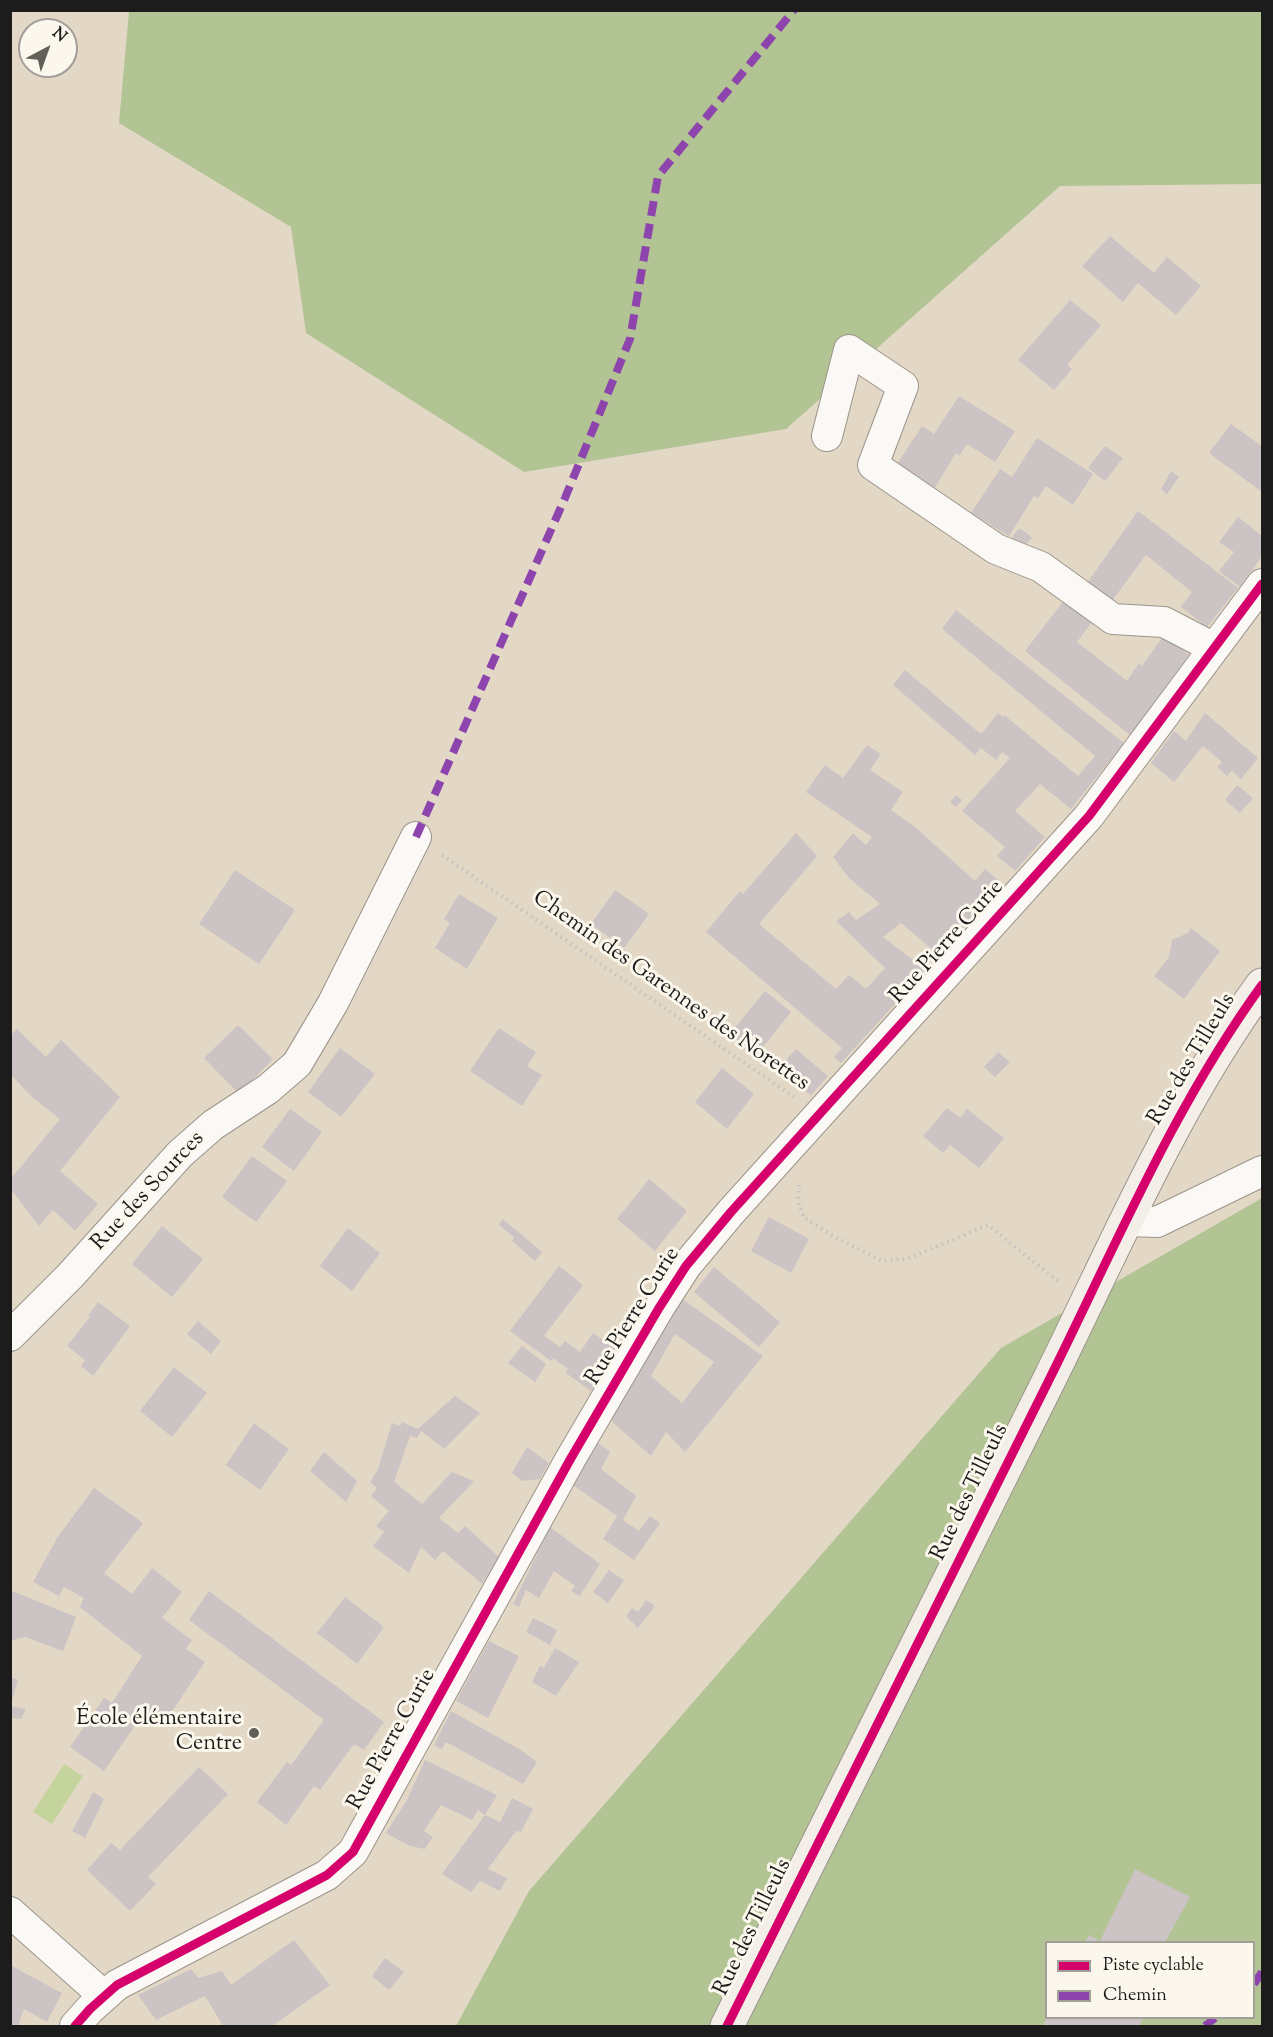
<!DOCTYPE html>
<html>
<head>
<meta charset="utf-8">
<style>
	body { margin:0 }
	#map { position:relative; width:1273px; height:2037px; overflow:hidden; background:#e3d8c6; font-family:"Sorts Mill Goudy",serif }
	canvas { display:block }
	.frame { position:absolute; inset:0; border:12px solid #1c1c1c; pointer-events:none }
	.legend { position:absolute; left:1045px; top:1941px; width:210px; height:78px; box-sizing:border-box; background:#fbf7ec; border:2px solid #a29f99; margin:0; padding:8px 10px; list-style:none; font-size:18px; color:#1c1c1c }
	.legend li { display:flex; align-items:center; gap:12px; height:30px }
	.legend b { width:30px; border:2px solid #a29f99 }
	.north { position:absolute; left:18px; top:18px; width:60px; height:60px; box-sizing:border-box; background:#fbf7ec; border:2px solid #a29f99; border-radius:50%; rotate:41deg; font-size:16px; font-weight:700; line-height:24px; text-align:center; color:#1c1c1c }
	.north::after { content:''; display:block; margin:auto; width:21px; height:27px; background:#625e58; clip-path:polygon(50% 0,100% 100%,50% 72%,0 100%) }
</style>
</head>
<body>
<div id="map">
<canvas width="1273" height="2037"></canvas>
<div class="frame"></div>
<ul class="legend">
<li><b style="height:8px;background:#d6006c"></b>Piste cyclable</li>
<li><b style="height:8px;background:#8e44ad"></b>Chemin</li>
</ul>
<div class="north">N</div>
</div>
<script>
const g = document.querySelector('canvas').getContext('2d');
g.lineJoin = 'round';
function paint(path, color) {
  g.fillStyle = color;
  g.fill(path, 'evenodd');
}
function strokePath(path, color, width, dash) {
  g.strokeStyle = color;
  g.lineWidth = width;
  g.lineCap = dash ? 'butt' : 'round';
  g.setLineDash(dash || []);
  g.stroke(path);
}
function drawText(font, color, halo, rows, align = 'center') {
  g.font = font + ' "Sorts Mill Goudy",serif';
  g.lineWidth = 6;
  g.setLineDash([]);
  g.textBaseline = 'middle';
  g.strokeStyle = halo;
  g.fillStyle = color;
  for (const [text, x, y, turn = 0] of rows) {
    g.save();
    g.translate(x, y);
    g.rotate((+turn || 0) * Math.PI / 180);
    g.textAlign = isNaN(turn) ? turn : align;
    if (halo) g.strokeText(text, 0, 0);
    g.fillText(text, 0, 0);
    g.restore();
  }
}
const green = new Path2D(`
	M64 1764 83 1776 52 1824 33 1812Z`);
const forest = new Path2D(`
	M129 11H1262V184L1060 186 786 429 524 472 306 333 291 227 119 123Z
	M1262 1198V2026H456L529 1891 1001 1348ZM1046 1942H1254V2018H1046Z`);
const building = new Path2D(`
	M1110 236 1154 273 1167 257 1201 286 1176 315 1138 283 1123 302 1082 266Z
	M1070 300 1101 325 1067 365 1072 369 1054 390 1018 360Z
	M959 396 1015 431 995 462 967 444 959 456 956 453 931 494 893 470 922 426 934 434Z
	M1231 424 1262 446V492L1209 453Z
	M1037 438 1093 474 1073 505 1046 486 1038 498 1034 496 1009 536 971 513 1000 469 1012 477Z
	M1105 446 1123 458 1105 481 1088 468Z
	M1171 471 1179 477 1167 494 1161 489Z
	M1138 511 1238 588 1207 627 1181 607 1192 592 1146 555 1111 602 1087 583Z
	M1238 517 1262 536V556L1240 587 1219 571 1234 552 1219 542Z
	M1019 528 1032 537 1022 550 1010 540Z
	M1069 594 1097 615 1077 642 1127 681 1139 663 1142 666 1164 635 1189 655 1130 735 1025 651Z
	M956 610 1124 743 1071 809 1040 784 1015 811 1045 837 1015 871 997 856 1005 847 962 811 1010 758 1002 752 996 760 981 748 975 755 893 685 905 670 981 734 998 713 1003 717 1004 715 1078 776 1095 756 942 629Z
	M1205 713 1258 758 1241 779 1232 771 1227 776 1217 767 1222 762 1203 746 1174 782 1151 763 1174 731 1186 741Z
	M867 745 881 754 870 770 903 792 891 810 915 827 975 881 985 869 1003 884 939 955 901 923 883 937 926 970 841 1063 834 1057 842 1048 706 932 740 891 743 894 796 833 817 856 759 924 836 989 849 975 866 989 885 968 836 921 849 912 856 920 880 904 849 878 833 857 853 833 866 845 872 837 806 792 825 765 843 778Z
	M1237 785 1253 798 1240 813 1225 800Z
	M956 795 962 800 956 807 950 802Z
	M235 870 295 910 259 964 199 924Z
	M615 890 649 914 624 948 591 924Z
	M459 894 498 918 467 969 435 948 450 923 444 919Z
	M1191 928 1220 951 1184 999 1154 976 1169 957 1172 940 1188 933Z
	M765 991 791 1012 755 1057 727 1037Z
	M238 1025 273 1059 239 1094 204 1058Z
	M499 1028 536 1052 527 1066 542 1075 522 1106 470 1071Z
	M17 1029 46 1057 61 1040 120 1097 60 1171 98 1204 75 1231 53 1210 39 1226 10 1188V1180L60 1119 33 1098 13 1077 10 1080V1036Z
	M340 1048 375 1074 341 1117 308 1092Z
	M796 1049 828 1076 811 1095 776 1071Z
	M998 1052 1010 1062 995 1077 984 1067Z
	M722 1068 754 1094 727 1129 695 1102Z
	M947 1108 960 1118 967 1109 1004 1138 979 1168 950 1145 943 1153 923 1136Z
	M290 1109 322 1132 294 1171 262 1147Z
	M252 1156 287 1181 256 1222 222 1197Z
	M649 1179 687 1211 655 1251 617 1219Z
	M769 1217 809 1239 791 1273 751 1251Z
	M503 1219 542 1252 535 1261 512 1241 514 1237 499 1225Z
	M162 1226 203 1259 172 1297 132 1264Z
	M348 1228 380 1253 352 1291 320 1266Z
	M559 1266 583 1285 544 1336 560 1347 565 1341 580 1352 593 1333 618 1350 591 1391 566 1373 568 1369 553 1358 551 1361 510 1331Z
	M714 1267 780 1322 759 1347 694 1292Z
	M682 1299 763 1356 685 1452 666 1432 651 1456 610 1420ZM675 1334 714 1362 682 1403 651 1376Z
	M98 1302 130 1326 93 1376 81 1366 85 1360 67 1346 90 1317 88 1316Z
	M198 1321 221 1341 211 1354 187 1334Z
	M522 1346 546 1364 535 1382 508 1363Z
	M174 1367 207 1393 172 1437 140 1411Z
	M455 1396 480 1413 444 1449 421 1431 417 1438 410 1436 394 1482 422 1504 452 1472 474 1481 439 1518 458 1533 465 1526 499 1557 482 1584 443 1551 435 1560 421 1547 409 1573 373 1546 384 1532 376 1526 389 1511 371 1496 377 1488 370 1482 378 1469 392 1423 400 1426 402 1422 418 1429Z
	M254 1423 289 1449 260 1490 226 1465Z
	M597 1442 610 1452 601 1469 636 1496 623 1520 639 1531 650 1516 660 1523 634 1560 603 1539 617 1516 573 1485Z
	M527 1447 549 1463 540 1479 522 1481 512 1473Z
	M324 1452 357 1481 346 1502 310 1471Z
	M94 1488 143 1523 104 1573 132 1594 152 1568 182 1592 162 1618 192 1640 186 1649 205 1662 163 1725 144 1712 104 1771 70 1747 104 1698 112 1703 142 1656 80 1607 84 1598 64 1587 59 1596 33 1582 57 1538Z
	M550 1527 600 1564 580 1596 571 1591 575 1586 554 1571 539 1598 526 1590 519 1607 513 1604Z
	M609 1570 624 1580 608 1603 593 1592Z
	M12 1591 76 1617 63 1651 25 1637 10 1641V1596Z
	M209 1591 384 1722 364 1750 354 1744 320 1790 314 1786 286 1825 257 1802 287 1762 291 1765 324 1720 189 1620Z
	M345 1597 384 1627 357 1664 317 1633Z
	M646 1600 655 1606 638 1628 626 1616 632 1608 638 1612Z
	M533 1618 557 1630 550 1645 526 1632Z
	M489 1641 519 1656 488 1718 456 1701Z
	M555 1648 579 1662 556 1696 532 1682 540 1666 544 1668Z
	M10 1677 18 1680 11 1704H10Z
	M10 1706 26 1709 21 1719 10 1718Z
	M451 1711 521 1750 537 1762 523 1784 446 1742 442 1749 434 1745Z
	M425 1760 497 1795 485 1815 478 1810 472 1820 441 1805 424 1831 433 1837 425 1849 410 1846 386 1833 407 1800Z
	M199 1767 228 1794 148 1877 156 1884 130 1911 87 1870 111 1843 120 1850Z
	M93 1792 104 1799 85 1838 72 1831Z
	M512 1798 533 1809 521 1832 516 1831 488 1869 507 1878 500 1891 480 1881 471 1892 442 1874 485 1815 500 1822Z
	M1135 1869 1190 1897 1165 1942H1085L1089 1935 1100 1941Z
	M294 1940 330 1985 272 2026H223L205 1996 156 2020 138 1995 191 1969 198 1978 222 1971 231 1985Z
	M385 1958 404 1972 389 1990 372 1976Z
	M10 1965 62 1993 47 2022 24 2009 18 2026H10Z
	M1047 2018H1143L1139 2026H1042Z`);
const path = new Path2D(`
	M442 855 794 1097
	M799 1185 798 1201 804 1218 835 1237 882 1261 907 1259 988 1225 1060 1283`);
const street = new Path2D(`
	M827 436 849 350 903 386 873 465 996 549 1041 567 1113 619 1164 622 1214 648
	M1127 1221 1157 1222 1262 1171
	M10 1336 70 1276 180 1154 213 1125 268 1089 297 1064 333 1003 416 837
	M10 1912 104 1996
	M75 2026 90 2009 117 1985 327 1875 353 1852 571 1458 659 1308 686 1266 731 1212 1089 816 1262 584`);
const secondary = new Path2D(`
	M727 2026C835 1810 942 1594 1050 1378 1116 1245 1174 1106 1262 985`);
const quiet = new Path2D(`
	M416 837 565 498 630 339 658 176 794 10
	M1254 1984 1262 1972
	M1205 2026 1215 2018`);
const cycleway = new Path2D(`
	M75 2026 90 2009 117 1985 327 1875 353 1852 571 1458 659 1308 686 1266 731 1212 1089 816 1262 584
	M727 2026C835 1810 942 1594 1050 1378 1116 1245 1174 1106 1262 985`);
const markers = [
	[254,1733,6,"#625e58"]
];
const streetNames = [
	["Rue Pierre Curie",948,943,-48],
	["Chemin des Garennes des Norettes",670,992,35],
	["Rue des Tilleuls",1193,1060,-59],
	["Rue des Sources",149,1192,-47],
	["Rue Pierre Curie",634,1317,-58],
	["Rue des Tilleuls",971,1493,-64],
	["Rue Pierre Curie",393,1740,-61],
	["Rue des Tilleuls",754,1928,-64]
];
const poiNames = [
	["École élémentaire",242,1720],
	["Centre",242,1745]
];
paint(green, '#c5d49c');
paint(forest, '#b2c493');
paint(building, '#ccc3c4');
strokePath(street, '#9b948a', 32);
strokePath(secondary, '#9b948a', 35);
strokePath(path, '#c4c2be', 4, [1.5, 4.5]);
strokePath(street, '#fbf9f6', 30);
strokePath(secondary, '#f3efe8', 33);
strokePath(quiet, '#8e44ad', 8, [15, 8]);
strokePath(cycleway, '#d6006c', 9);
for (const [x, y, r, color] of markers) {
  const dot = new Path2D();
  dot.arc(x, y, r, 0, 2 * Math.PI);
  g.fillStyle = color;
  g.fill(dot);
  strokePath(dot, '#fbf7ec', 2);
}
drawText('22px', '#1c1c1c', '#fbf7ec', streetNames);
drawText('22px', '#1c1c1c', '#fbf7ec', poiNames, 'right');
</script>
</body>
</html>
